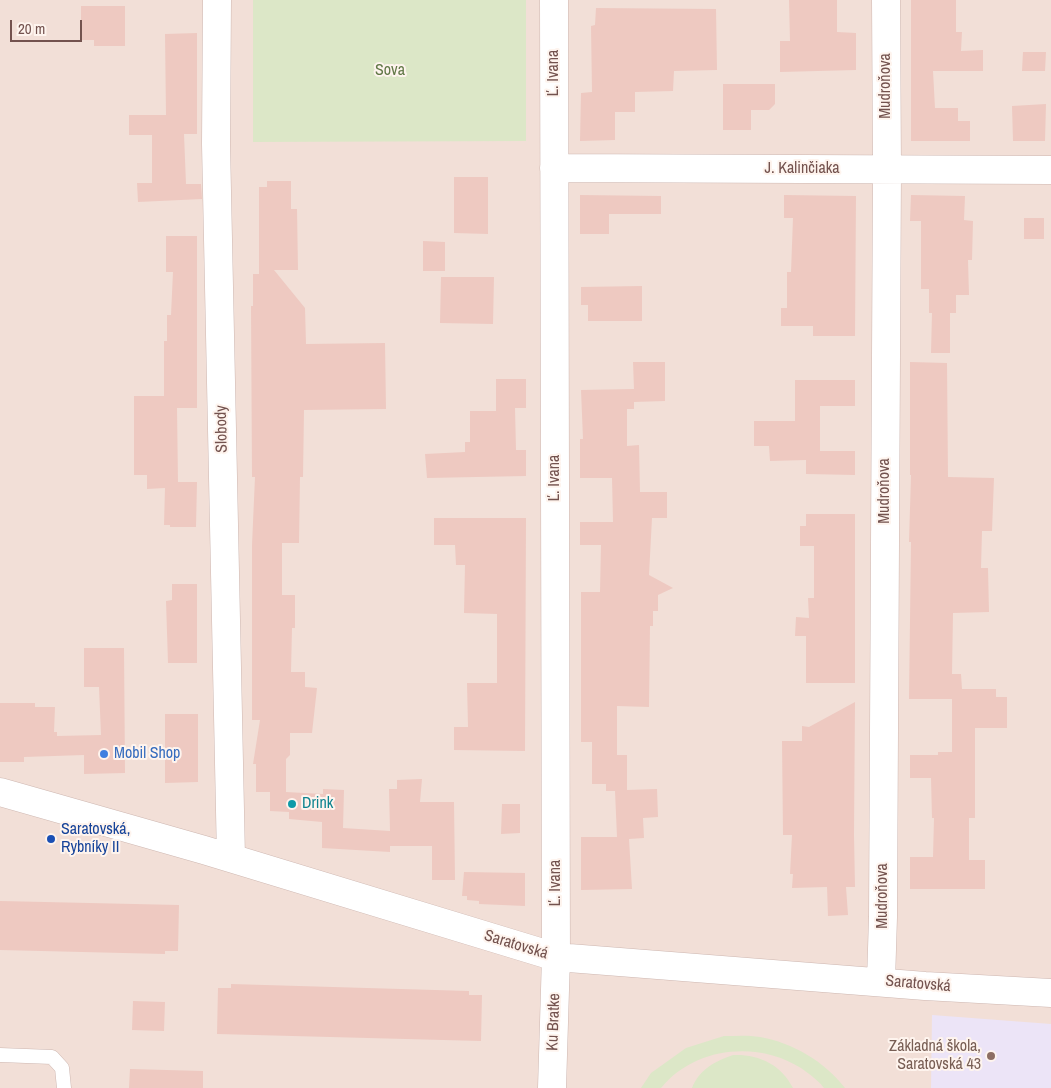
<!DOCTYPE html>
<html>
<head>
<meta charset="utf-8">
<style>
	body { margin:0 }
	#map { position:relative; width:1051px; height:1088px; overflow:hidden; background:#fbefe8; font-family:"Archivo Narrow",sans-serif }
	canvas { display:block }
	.scale { position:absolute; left:10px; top:20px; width:72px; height:22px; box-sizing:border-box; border:2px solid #73524e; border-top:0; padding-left:6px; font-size:15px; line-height:18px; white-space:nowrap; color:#73524e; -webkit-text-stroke:4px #fef4ee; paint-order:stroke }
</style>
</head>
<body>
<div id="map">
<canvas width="1051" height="1088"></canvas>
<div class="scale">20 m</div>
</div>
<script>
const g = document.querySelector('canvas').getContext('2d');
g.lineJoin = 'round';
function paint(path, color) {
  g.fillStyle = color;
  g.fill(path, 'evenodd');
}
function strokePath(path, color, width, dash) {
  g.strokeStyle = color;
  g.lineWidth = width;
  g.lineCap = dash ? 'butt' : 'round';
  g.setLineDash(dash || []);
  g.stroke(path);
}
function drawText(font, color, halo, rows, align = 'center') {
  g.font = font + ' "Archivo Narrow",sans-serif';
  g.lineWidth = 4;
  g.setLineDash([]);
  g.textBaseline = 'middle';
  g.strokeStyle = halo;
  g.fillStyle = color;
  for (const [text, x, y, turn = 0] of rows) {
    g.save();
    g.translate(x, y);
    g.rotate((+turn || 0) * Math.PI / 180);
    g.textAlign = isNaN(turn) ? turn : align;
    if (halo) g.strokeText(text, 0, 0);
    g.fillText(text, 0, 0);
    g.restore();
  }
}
const residential = new Path2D(`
	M0 0H1051V1088H0Z`);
const education = new Path2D(`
	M932 1015 1051 1024V1088H931Z`);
const green = new Path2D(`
	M253 0H526V141L253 142Z
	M724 1036C736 1036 748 1035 760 1037 793 1043 824 1061 845 1088H824C818 1080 809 1074 801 1068 757 1040 694 1047 661 1088H641L651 1073 686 1048Z
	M733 1055C758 1054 781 1064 793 1088H692C699 1070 715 1061 733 1055Z`);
const building = new Path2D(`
	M789 0H837V32L856 33V70L780 72V41H790Z
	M911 0H956V32H962L961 51 983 50V71H933L935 108H958V121H970V141H911Z
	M81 6H125V46H94V40H81Z
	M596 8 716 9 717 70 674 71 673 91 635 92V112H615V140L580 141 581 93 592 92 591 26 595 25Z
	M197 33V134H184L186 184H201L202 199 138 202 137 183H152V135H129V115H166L165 34Z
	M1023 52H1046L1045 71H1022Z
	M723 84H775V104L769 110H751V130H723Z
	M1046 104 1045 141H1013L1012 106Z
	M454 177H488V234L454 233Z
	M267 181H291V209H297L298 270H274L305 308 306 344 385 343 386 409 304 410 303 477H300L299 543H282V595H295V628H292L291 672H305V687L317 688 312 733H290V755L286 759V792L323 794V789L344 790 343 828 390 831 389 789H397V780L422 779 420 802H454L455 880H432V846H390V838V852L322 848V822L289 819V812L270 811V792H256V764H253L260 720H252V545L255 477H252L251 306H253V274H259V187H267Z
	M580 195 661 196V214H609V234H580Z
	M784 195 856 196 855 336H813V326H781V308H787V272H791L793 218H784Z
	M911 195 965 196 964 220 973 221 972 260H968L969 295H956V313H950V353H931L932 313H929V289H921V221H910Z
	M1024 218H1044V239H1024Z
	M166 236H197V408H177L178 482H197L196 527H170V525H164L165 488 147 489V475H134V396H164V341H167V315H171L173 272H166Z
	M423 241 445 242V271H423Z
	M441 277H494L493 324 440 323Z
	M642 286V321H588V305H581V287Z
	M633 362H665V401L634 402V393V409H627V446L639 445 640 492H667V518H652L649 575 673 588 658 595V611H653V626H650L649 707 617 706V755H627V790L657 789 658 817 643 818 644 838 629 839 632 889 581 890V837H617L615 791H606V784H592V742H581V592H600L601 545H580V522H613L612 478H580V439H583L581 390 634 389Z
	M910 362 947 363 948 477 994 478 992 531H982L981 568H988L989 612 953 613 952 674H961L962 689H996V697H1007V728H975V818H969V860H985V889H910V857H933L934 818H932L931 778H910V755H938V752H952V699H909L911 542H909L911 475H910Z
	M496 379H526V408H515L516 450H526V476L427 478 425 454 465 452V442H470V411H496Z
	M795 380H855V406H820V451H855V475L806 474V460L770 461 769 446H754V421H795Z
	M806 514H855V683H806V636H795L796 617 809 618 808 598H814V546H800V526H806Z
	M434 518H526L525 751 454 750V727H468L467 683H497V614L464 613 465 565H456L455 545H434Z
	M172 584H197V663H168L166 601 172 600Z
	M84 648H124L125 773 84 774V755L24 757V762H0V703H35V707H55L54 732H57V736L101 735 99 687H84Z
	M855 702 854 835 855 887H846L848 915 828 916 827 887 792 888 793 874H790L792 835H783L782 741H802V726L809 727Z
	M165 714H198V782L165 783Z
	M502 804H520V833L501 834Z
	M464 872 525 873V906L479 904V901L467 900V896H462Z
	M0 901 179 905 178 951H165V954L0 950Z
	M231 984 469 991V995H482L481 1041 217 1034 218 988H231Z
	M133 1001 165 1002 164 1031 132 1030Z
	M130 1069 203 1071V1088H129Z`);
const service = new Path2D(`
	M0 1055 52 1057 62 1068 64 1088`);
const minor = new Path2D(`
	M217 0 216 144 231 858
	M554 168 1051 170
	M0 792 204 850 556 957 925 986 1051 993
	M881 981 883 917 887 169 886 0
	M552 1088 556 957 554 0`);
const markers = [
	[104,754,5,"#3f7fe0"],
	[292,804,5,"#0f9aa8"],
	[51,839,5,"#1a4fb4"],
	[991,1056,5,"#8d6e63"]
];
const parkNames = [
	["Sova",390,71]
];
const streetNames = [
	["Ľ. Ivana",554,73,-90],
	["Mudroňova",886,86,-90],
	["J. Kalinčiaka",802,169],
	["Slobody",222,429,-91],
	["Ľ. Ivana",555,478,-90],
	["Mudroňova",885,491,-90],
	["Ľ. Ivana",556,883,-90],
	["Mudroňova",883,896,-90],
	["Saratovská",516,945,17],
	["Saratovská",918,984,5],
	["Ku Bratke",554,1022,-88]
];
const shopNames = [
	["Mobil Shop",114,754]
];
const cultureNames = [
	["Drink",302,804]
];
const transitNames = [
	["Saratovská,",61,830],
	["Rybníky II",61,848]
];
const educationNames = [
	["Základná škola,",981,1047],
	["Saratovská 43",981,1065]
];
paint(residential, '#f2dfd7');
paint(education, '#ece4f7');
paint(green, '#dce7c7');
paint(building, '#eec9c1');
strokePath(service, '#ceb7b1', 15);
strokePath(minor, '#ceb7b1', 29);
strokePath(service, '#fff', 14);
strokePath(minor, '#fff', 28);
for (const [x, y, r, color] of markers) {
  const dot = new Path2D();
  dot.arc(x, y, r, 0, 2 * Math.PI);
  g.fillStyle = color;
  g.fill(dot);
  strokePath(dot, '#fef4ee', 2);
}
drawText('16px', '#617847', '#fef4ee', parkNames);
drawText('16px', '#73524e', '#fef4ee', streetNames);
drawText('16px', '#366cbe', '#fef4ee', shopNames, 'left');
drawText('16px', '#0d838f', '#fef4ee', cultureNames, 'left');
drawText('16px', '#164399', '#fef4ee', transitNames, 'left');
drawText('16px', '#785e54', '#fef4ee', educationNames, 'right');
</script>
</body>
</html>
